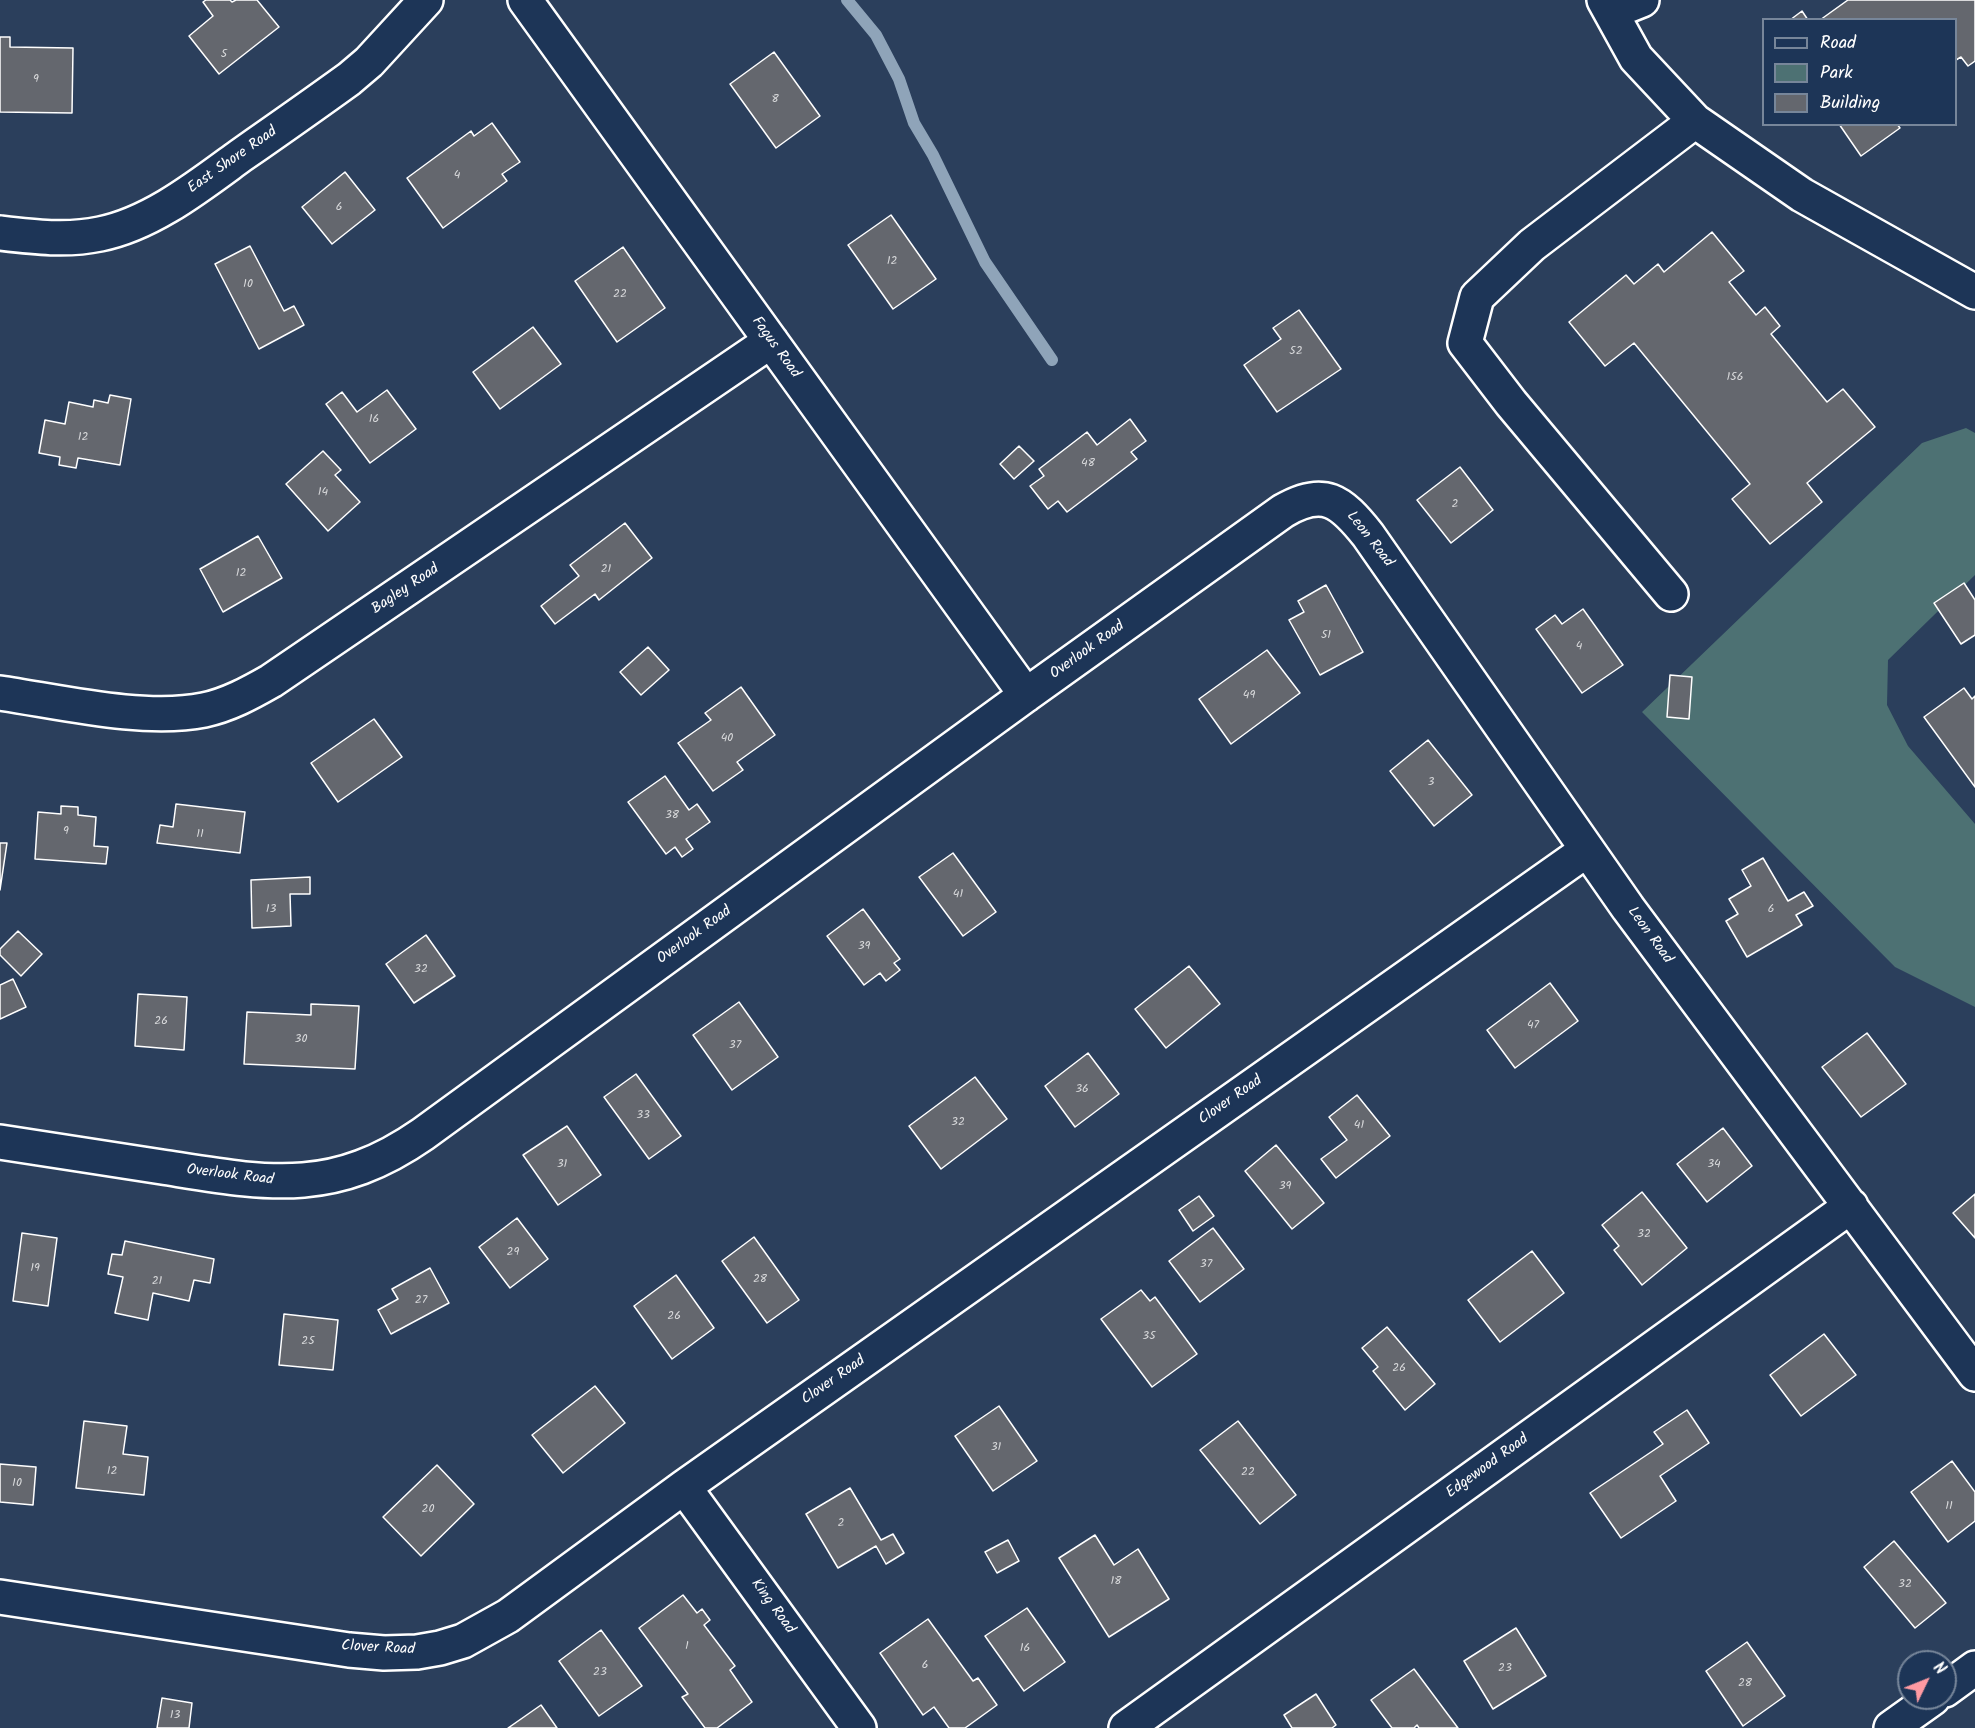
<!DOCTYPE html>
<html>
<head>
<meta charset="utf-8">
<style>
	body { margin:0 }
	#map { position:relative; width:1975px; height:1728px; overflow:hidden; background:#2b3f5c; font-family:Kalam,sans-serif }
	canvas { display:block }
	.legend { position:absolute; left:1762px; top:18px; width:195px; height:108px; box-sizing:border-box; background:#1d3557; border:2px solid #77869a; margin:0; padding:8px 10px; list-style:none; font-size:18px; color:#fff }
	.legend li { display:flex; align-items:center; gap:12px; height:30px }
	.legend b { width:30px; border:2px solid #77869a }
	.north { position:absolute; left:1897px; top:1650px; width:60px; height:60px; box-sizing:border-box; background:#1d3557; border:2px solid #77869a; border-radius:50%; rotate:47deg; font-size:16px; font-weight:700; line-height:24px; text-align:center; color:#fff }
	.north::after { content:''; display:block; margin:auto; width:21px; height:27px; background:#ff9aa2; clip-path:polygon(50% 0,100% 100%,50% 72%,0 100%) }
</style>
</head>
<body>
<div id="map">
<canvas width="1975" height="1728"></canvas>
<ul class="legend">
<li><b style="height:8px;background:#1d3557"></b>Road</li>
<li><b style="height:16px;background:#4d7173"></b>Park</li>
<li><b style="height:16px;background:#64676e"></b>Building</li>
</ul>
<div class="north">N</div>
</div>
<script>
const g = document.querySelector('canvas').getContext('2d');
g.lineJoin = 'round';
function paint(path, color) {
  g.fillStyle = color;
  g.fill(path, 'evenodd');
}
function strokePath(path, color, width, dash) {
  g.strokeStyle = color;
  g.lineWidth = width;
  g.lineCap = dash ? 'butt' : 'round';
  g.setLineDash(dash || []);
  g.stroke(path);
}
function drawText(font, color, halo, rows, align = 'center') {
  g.font = font + ' Kalam,sans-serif';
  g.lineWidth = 4.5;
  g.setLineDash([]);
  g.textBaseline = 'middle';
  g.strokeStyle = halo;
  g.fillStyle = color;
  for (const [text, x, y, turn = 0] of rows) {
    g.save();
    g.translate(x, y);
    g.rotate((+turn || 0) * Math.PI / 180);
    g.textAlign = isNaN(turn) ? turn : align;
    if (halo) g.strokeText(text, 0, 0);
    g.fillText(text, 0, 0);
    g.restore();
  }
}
const green = new Path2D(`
	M1966 428 1975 433V575L1888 660 1887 705 1908 746 1975 824V1007L1895 967 1642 712 1922 443Z`);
const stream = new Path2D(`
	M847 0 876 35 899 79 914 123 933 155 985 262 1052 360`);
const building = new Path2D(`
	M206 0H230L232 2 236 0H257L279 27 219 74 189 36 213 16 203 2Z
	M1848 0H1975V61L1968 66 1961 57 1956 60V20H1820Z
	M1802 11 1808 20H1790Z
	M0 37H10V47L73 48 72 113 0 112Z
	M774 52 820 116 776 148 730 84Z
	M492 123 520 162 502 174 507 181 443 228 407 178 471 131 474 136Z
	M1839 124H1897L1900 128 1861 156Z
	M345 172 375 210 332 244 302 207Z
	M891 215 936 279 893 309 848 245Z
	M1712 232 1744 271 1729 282 1756 315 1765 307 1780 326 1771 334 1827 402 1843 389 1875 427 1807 483 1822 502 1770 544 1732 499 1750 484 1634 343 1605 366 1569 322 1626 275 1634 284 1658 264 1664 272Z
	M250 246 284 311 294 306 304 325 259 349 215 264Z
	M623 247 665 308 617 342 575 281Z
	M1299 310 1341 369 1277 412 1244 365 1281 339 1273 328Z
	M533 327 561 364 500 409 473 372Z
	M387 390 416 429 370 463 326 404 342 392 357 412Z
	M110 395 131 399 120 465 78 458 76 468 59 465 60 457 39 453 45 420 65 424 69 402 93 407 94 400 108 403Z
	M1130 419 1146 441 1131 452 1137 459 1067 512 1058 501 1048 509 1030 486 1044 476 1039 469 1087 432 1097 445Z
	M1019 446 1034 461 1014 479 1000 464Z
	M323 451 341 470 335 475 360 502 328 531 286 484Z
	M1460 467 1493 510 1451 543 1417 500Z
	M625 523 652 558 599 600 595 594 555 624 541 606 579 576 570 565Z
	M258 536 282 578 223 612 200 569Z
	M1964 583 1975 600V635L1961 644 1934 603Z
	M1326 585 1363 652 1320 675 1289 620 1304 612 1298 601Z
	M1583 609 1623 665 1582 693 1536 629 1555 615 1562 624Z
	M648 647 669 670 641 695 620 672Z
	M1267 650 1300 693 1231 744 1199 699Z
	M1670 675 1692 677 1689 719 1667 717Z
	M741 687 775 735 737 762 743 770 713 791 678 743 711 720 705 713Z
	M1964 688 1972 699 1975 696V787L1924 717Z
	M374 719 402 757 338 802 311 763Z
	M1428 740 1472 795 1434 826 1390 771Z
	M665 776 689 810 697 804 710 822 686 839 693 849 682 857 675 847 666 854 628 802Z
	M176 804 245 812 240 853 157 843 160 825 173 827Z
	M61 806 78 807V815L96 817 94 846 108 847 106 864 35 859 38 812 61 814Z
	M0 843H7L0 890Z
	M953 853 996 912 963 936 919 877Z
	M1763 858 1788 901 1804 892 1813 906 1796 915 1802 925 1747 957 1726 921 1738 914 1729 899 1751 886 1742 870Z
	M310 877V894H290L291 926 252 928 251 880Z
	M863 909 900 959 894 963 900 970 886 981 880 973 864 985 827 936Z
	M18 931 42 954 21 976 0 955V949Z
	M426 935 455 976 414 1003 386 964Z
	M1189 966 1220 1004 1166 1048 1135 1009Z
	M13 979 26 1007 0 1019V985Z
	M1550 983 1578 1021 1515 1068 1487 1030Z
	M138 994 187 997 184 1050 135 1046Z
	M739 1002 778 1057 732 1090 693 1035Z
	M311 1004 359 1006 355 1069 244 1064 247 1012 311 1015Z
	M1867 1033 1906 1084 1861 1117 1822 1067Z
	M1088 1053 1119 1094 1075 1127 1045 1086Z
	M636 1074 681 1136 649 1159 604 1097Z
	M975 1077 1007 1119 941 1169 909 1126Z
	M1357 1095 1390 1136 1336 1178 1321 1159 1347 1140 1329 1117Z
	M567 1126 601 1175 558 1205 523 1155Z
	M1723 1128 1752 1166 1707 1202 1677 1164Z
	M1276 1145 1324 1203 1292 1229 1245 1171Z
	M1642 1192 1687 1248 1642 1285 1614 1250 1619 1246 1602 1225Z
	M1975 1194V1238L1953 1213Z
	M1199 1196 1214 1216 1193 1231 1179 1210Z
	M517 1218 548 1259 510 1288 479 1247Z
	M1213 1228 1244 1269 1200 1302 1169 1261Z
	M22 1233 57 1238 48 1306 13 1301Z
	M754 1237 799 1300 767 1323 722 1261Z
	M125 1241 214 1259 210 1283 194 1280 189 1301 153 1293 148 1320 115 1313 123 1277 108 1274 112 1254 122 1255Z
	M1532 1251 1564 1293 1500 1342 1468 1300Z
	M430 1268 449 1303 391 1334 378 1310 398 1299 392 1289Z
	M676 1275 714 1328 672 1359 634 1306Z
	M1141 1290 1150 1301 1155 1297 1197 1354 1152 1387 1101 1319Z
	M284 1314 338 1320 333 1370 279 1365Z
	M1387 1327 1435 1384 1405 1410 1373 1371 1378 1367 1362 1348Z
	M1824 1334 1856 1375 1801 1416 1770 1375Z
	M595 1386 625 1423 563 1473 532 1435Z
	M999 1406 1037 1461 993 1491 955 1436Z
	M1687 1410 1709 1443 1660 1476 1676 1501 1621 1538 1590 1493 1663 1444 1654 1432Z
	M84 1421 127 1426 123 1454 148 1457 144 1495 76 1488Z
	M1238 1421 1296 1495 1260 1524 1200 1450Z
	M1952 1461 1975 1492V1521L1948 1542 1911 1492Z
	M0 1464 36 1467 33 1505 0 1502Z
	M437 1465 474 1504 421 1556 383 1517Z
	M850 1488 881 1540 893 1534 904 1553 886 1564 876 1546 838 1568 806 1514Z
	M1095 1535 1114 1565 1138 1549 1169 1599 1109 1637 1059 1558Z
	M1008 1540 1019 1561 997 1573 985 1552Z
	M1894 1541 1946 1603 1915 1628 1864 1567Z
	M683 1595 697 1613 702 1609 710 1620 704 1625 735 1666 730 1670 752 1702 717 1728H705L682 1697 688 1694 639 1628Z
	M1027 1608 1065 1662 1024 1691 985 1636Z
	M928 1619 973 1681 978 1678 997 1705 965 1728H949L934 1707 923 1715 880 1653Z
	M1516 1628 1546 1676 1493 1709 1464 1661Z
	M601 1630 642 1686 599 1716 559 1661Z
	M1747 1642 1785 1696 1743 1726 1706 1671Z
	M1414 1669 1458 1728H1419L1417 1725 1414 1728H1392L1371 1700Z
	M1316 1694 1336 1725 1332 1728H1292L1284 1715Z
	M162 1698 192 1703 189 1728H157Z
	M541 1705 557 1728H508Z`);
const minor = new Path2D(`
	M525 0 1026 695
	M1604 0 1636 58 1695 121 1802 195 1975 292
	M1612 12 1642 0
	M0 233C34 237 67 241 100 234 151 224 199 186 240 156 276 131 313 105 349 79L369 62 426 0
	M1671 594 1511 403 1465 343 1477 297 1532 245 1695 121
	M0 693C61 702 144 722 204 710 228 705 250 693 271 681L771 341
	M0 1142C54 1150 108 1159 162 1167 265 1183 331 1198 423 1134L1026 695 1283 511C1324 487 1341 501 1368 535L1628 908 1975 1374
	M684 1487 859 1728
	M0 1597 349 1650 384 1653 417 1652 440 1648 463 1641 508 1616 684 1487 1587 850
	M1945 1690 1975 1668
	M1126 1728 1851 1206
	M1891 1728 1933 1698`);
const numberNames = [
	["5",224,55],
	["9",36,80],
	["8",775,100],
	["4",457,176],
	["6",339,208],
	["12",892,262],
	["10",248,285],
	["22",620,295],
	["52",1296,352],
	["156",1735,378],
	["16",374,420],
	["12",83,438],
	["48",1088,464],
	["14",323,493],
	["2",1455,505],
	["21",606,570],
	["12",241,574],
	["51",1326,636],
	["4",1579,647],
	["49",1249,696],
	["40",727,739],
	["3",1431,783],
	["38",672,816],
	["9",66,832],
	["11",200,835],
	["41",958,895],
	["13",271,910],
	["6",1771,910],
	["39",864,947],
	["32",421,970],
	["26",161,1022],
	["47",1533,1026],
	["30",301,1040],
	["37",735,1046],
	["36",1082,1090],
	["33",643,1116],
	["32",958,1123],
	["41",1359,1126],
	["31",562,1165],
	["34",1714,1165],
	["39",1285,1187],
	["32",1644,1235],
	["29",513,1253],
	["37",1206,1265],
	["19",35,1269],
	["28",760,1280],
	["21",157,1282],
	["27",421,1301],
	["26",674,1317],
	["35",1149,1337],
	["25",308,1342],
	["26",1399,1369],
	["31",996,1448],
	["12",112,1472],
	["22",1248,1473],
	["10",17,1484],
	["11",1949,1507],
	["20",428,1510],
	["2",841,1524],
	["18",1116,1582],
	["32",1905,1585],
	["1",687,1647],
	["16",1025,1649],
	["6",925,1666],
	["23",1505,1669],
	["23",600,1673],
	["28",1745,1684],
	["13",175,1716]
];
const streetNames = [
	["East Shore Road",233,161,-35],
	["Fagus Road",775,348,54],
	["Leon Road",1369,540,52],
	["Bagley Road",406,590,-34],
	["Overlook Road",1088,651,-36],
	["Overlook Road",695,936,-36],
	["Leon Road",1649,936,54],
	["Clover Road",1231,1101,-35],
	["Overlook Road",230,1176,7],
	["Clover Road",834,1381,-35],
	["Edgewood Road",1488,1467,-36],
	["King Road",772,1607,54],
	["Clover Road",378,1649,3]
];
paint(green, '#4d7173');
strokePath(stream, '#8fa4b9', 12);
paint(building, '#64676e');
strokePath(building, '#fff', 1.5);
strokePath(minor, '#fff', 38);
strokePath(minor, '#1d3557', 33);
drawText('12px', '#d8d9db', null, numberNames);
drawText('15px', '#fff', '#1d3557', streetNames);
</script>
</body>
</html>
